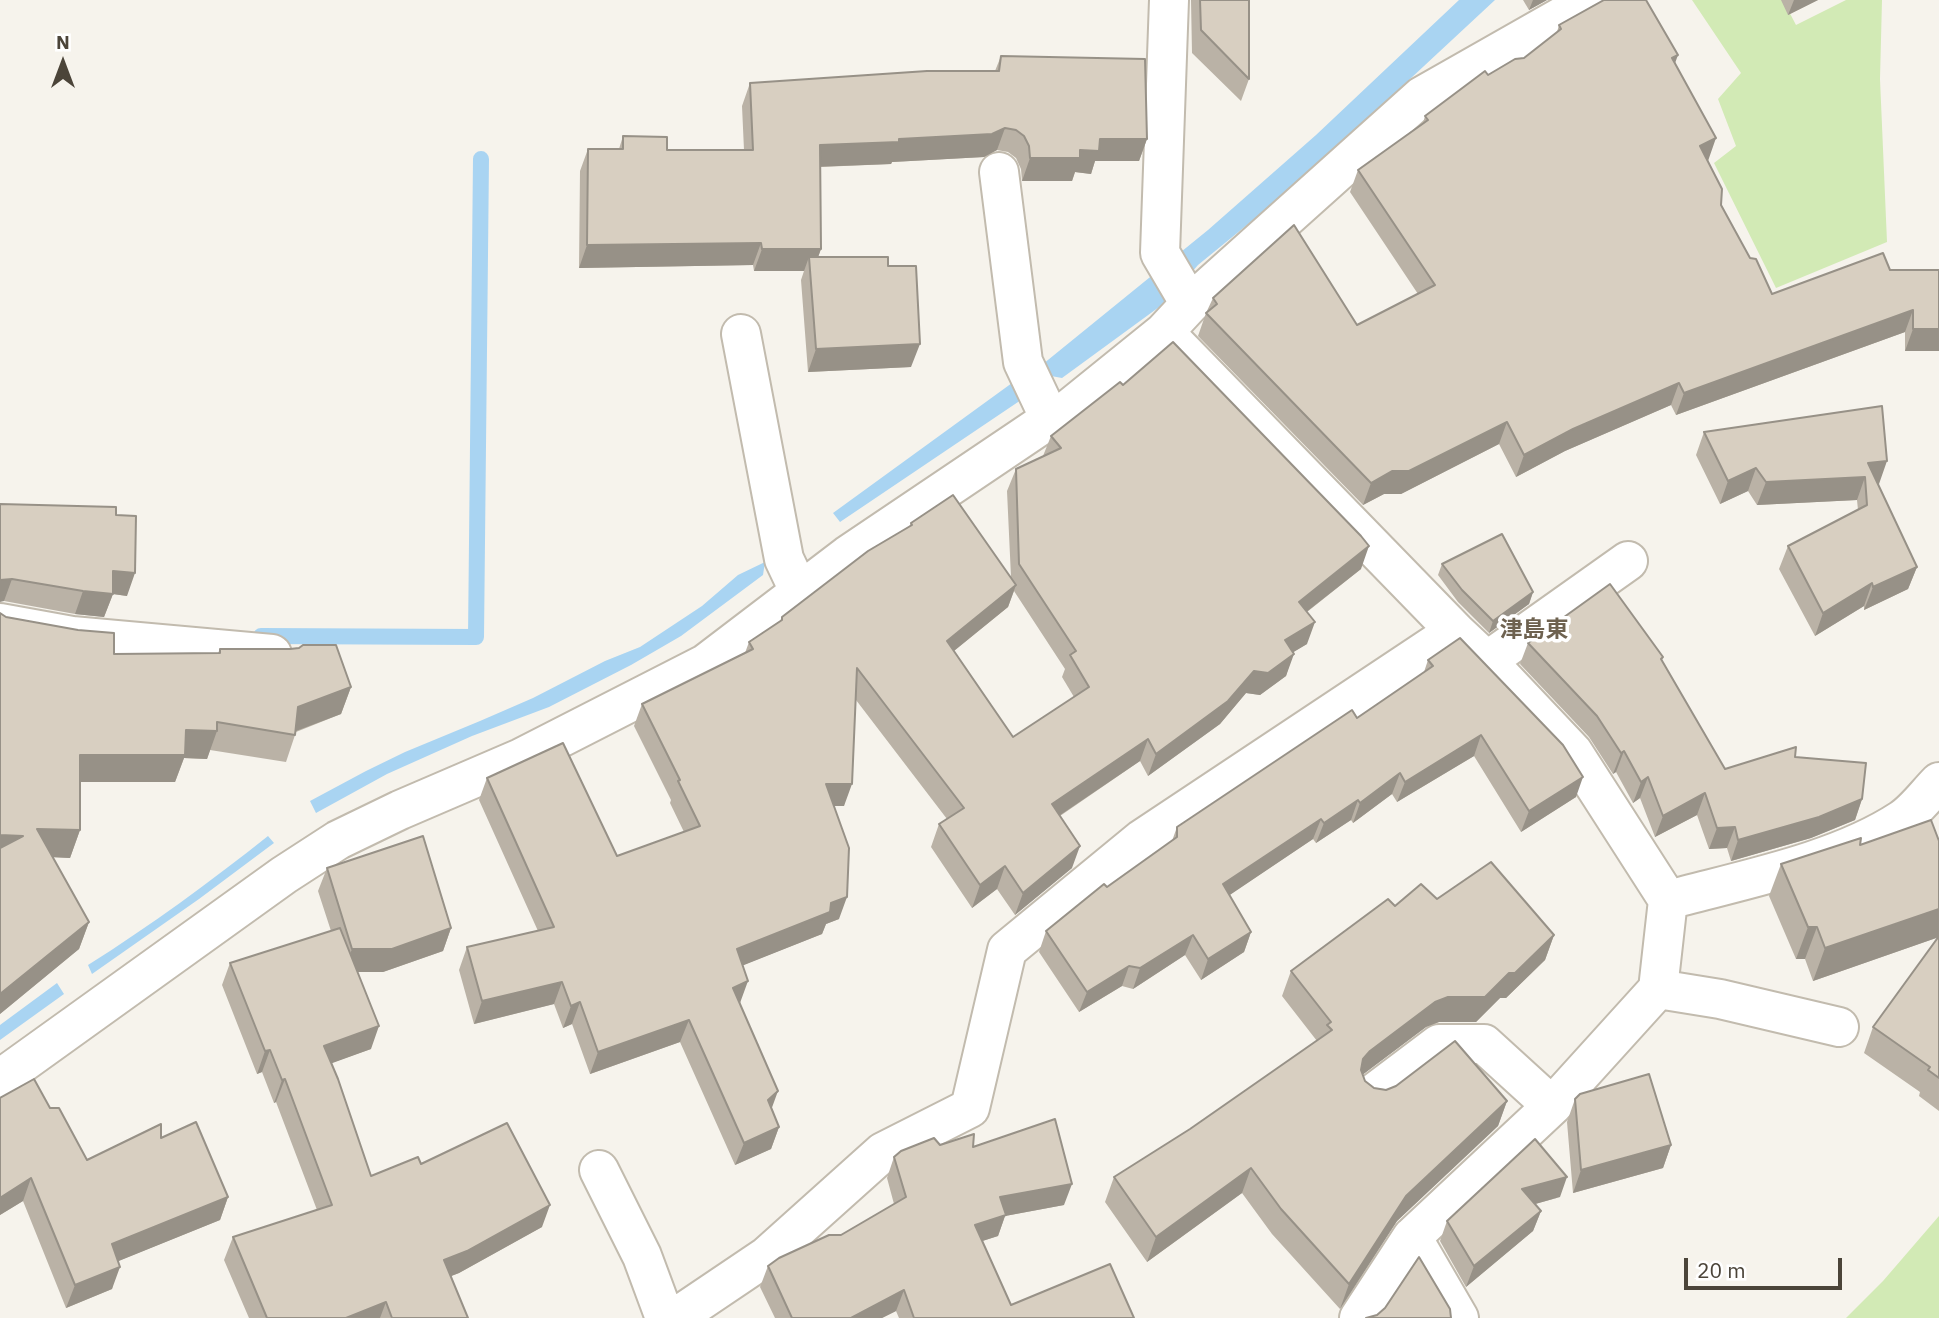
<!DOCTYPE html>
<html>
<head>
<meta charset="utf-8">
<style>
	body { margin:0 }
	#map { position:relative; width:1939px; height:1318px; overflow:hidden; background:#f6f3ec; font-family:"IBM Plex Sans",sans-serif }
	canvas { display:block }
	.north { position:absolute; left:28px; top:28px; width:70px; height:70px; -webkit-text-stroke:5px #fff; paint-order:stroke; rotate:0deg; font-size:19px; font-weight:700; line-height:28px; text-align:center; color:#4b4439 }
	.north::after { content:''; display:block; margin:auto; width:24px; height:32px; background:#4b4439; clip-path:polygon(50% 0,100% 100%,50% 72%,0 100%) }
	.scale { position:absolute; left:1684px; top:1258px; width:158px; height:32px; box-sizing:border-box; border:4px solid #4b4439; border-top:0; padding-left:9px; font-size:21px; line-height:24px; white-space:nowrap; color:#4b4439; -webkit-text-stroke:5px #fff; paint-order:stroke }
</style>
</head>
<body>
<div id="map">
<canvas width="1939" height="1318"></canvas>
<div class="north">N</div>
<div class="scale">20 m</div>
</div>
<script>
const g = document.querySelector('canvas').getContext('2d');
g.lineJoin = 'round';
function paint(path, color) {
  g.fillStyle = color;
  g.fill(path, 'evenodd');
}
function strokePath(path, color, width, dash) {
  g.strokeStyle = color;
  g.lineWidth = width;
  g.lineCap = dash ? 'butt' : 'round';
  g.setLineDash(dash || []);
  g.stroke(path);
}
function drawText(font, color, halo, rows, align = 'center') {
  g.font = font + ' "IBM Plex Sans","Noto Sans JP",sans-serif';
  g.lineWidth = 7;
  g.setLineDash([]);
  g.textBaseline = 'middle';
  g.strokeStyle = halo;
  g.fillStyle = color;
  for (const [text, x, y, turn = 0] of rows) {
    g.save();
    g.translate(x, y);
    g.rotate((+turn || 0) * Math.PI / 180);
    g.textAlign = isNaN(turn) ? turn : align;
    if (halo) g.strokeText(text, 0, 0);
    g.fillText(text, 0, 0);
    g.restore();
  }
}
const green = new Path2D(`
	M1692 0H1783L1796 25 1846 0H1882L1880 79 1887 242 1776 288 1714 163 1736 146 1718 99 1741 73Z
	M1939 1216V1318H1846L1883 1281Z`);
const water = new Path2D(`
	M1459 0H1495L1296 185 1198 265 1166 302 1062 378 1051 376 1021 400 840 522 833 513 1012 383 1043 364 1208 230 1316 135Z
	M765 562 763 575 681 636 631 665 549 707 472 736 387 774 316 813 310 801 366 771 405 752 480 721 533 698 605 661 640 647 702 606 738 575Z
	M268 836 274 843 199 899 92 974 88 965C150 926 210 882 268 836Z
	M57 983 64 994 0 1040V1025Z`);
const stream = new Path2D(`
	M261 636 476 637 481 159`);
const minor = new Path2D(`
	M1169 0 1160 253 1190 304
	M999 172 1023 362 1050 419
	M1164 332 1455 631 1487 661 1573 752 1668 900 1658 989 1552 1106 1412 1237 1359 1318
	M741 334 784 559 793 578 802 590
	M0 623 72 636 272 654
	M1487 661 1628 561
	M1668 900C1742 880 1837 862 1901 820 1915 811 1927 794 1939 782
	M1658 989 1720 999 1839 1027
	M0 1079 284 875 338 840 400 810 521 758 705 664 848 555 1050 419 1065 412 1164 332 1190 304 1422 96 1591 0
	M1374 1093 1439 1044H1484L1552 1106
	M599 1170 642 1256 665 1318
	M1412 1237 1459 1318
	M675 1318 767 1256 883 1152 970 1108 1007 950 1142 839 1455 631`);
const wall = new Path2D(`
	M1191 0H1249V79L1241 101 1192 53Z
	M1523 0H1547L1529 10Z
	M1781 0H1818L1788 15Z
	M1559 25 1675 64 1721 205 1750 258 1772 294 1890 270 1939 351H1905V332L1676 415 1671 405 1565 451 1516 477 1499 444 1401 494H1384L1363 505 1198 336 1206 313 1213 298 1357 325 1418 294 1350 192 1358 170 1423 123 1425 116 1488 75 1524 58 1557 32Z
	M1001 56 1147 139 1139 161H1095L1091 174 1075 172 1072 181H1022L1021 169 1016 158 1008 152 997 150 984 157 892 162 891 164 820 167 821 249 818 257 888 266 911 367 808 372 801 280 804 271H754L753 265 579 268 580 171 588 149H619L623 136 667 150H744L742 106 750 83 995 71Z
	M1123 385 1361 569 1307 612V644L1293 652 1286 676 1260 695 1246 693 1220 724 1148 776 1140 761 1060 816 1072 868 1015 915 997 889 972 908 931 847 939 824 947 819 856 700 844 806H834L839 919 826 924 822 934 743 965 740 1004 772 1109 779 1127 771 1149 735 1165 680 1042 590 1074 572 1024 563 1028 554 1004 474 1024 459 970 467 947 538 931 479 800 487 778 617 856 684 832 670 803 671 800 634 726 642 704 745 653 749 642 780 621 782 617 909 527 911 523 1011 577 1007 491 1016 469 1043 456 1051 436ZM1014 591 1065 669 1062 677 1074 697 1013 737 954 651 1008 607Z
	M1882 406 1879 484H1878L1917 567 1908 589 1864 610V606L1815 636 1779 569 1788 546 1858 510 1857 500 1757 505 1748 491 1720 504 1696 455 1704 432Z
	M0 504 116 515 127 596 113 594 104 617 75 614 4 601Z
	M1442 564 1533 592 1529 604 1489 633 1458 602 1438 575Z
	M1528 643 1663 657 1662 660 1725 769 1795 757 1862 799 1855 820 1811 838 1731 861 1727 848 1709 849 1697 815 1655 837 1640 798 1633 803 1616 772 1613 774 1589 737 1520 664Z
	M220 649 351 687 341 714 296 732 286 762 210 750 207 759 184 758 175 782H80V830L70 858 53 857 89 922 79 949 0 1014 114 654 218 653Z
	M1428 660 1576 797 1521 832 1474 756 1397 802 1392 794 1353 823 1351 820 1316 843 1313 839 1229 895 1251 932 1244 952 1201 980 1185 955 1133 989 1122 986 1079 1012 1039 952 1046 931 1107 887 1172 841 1177 827 1357 718 1424 672Z
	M1939 841V1111L1919 1096 1920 1092 1864 1053 1873 1027 1939 937 1813 981 1805 959H1796L1769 896 1781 864 1860 845Z
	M327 868 451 928 443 951 383 972H358L371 1049 331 1063 371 1176 421 1164 542 1227 459 1273 451 1276 468 1318H249L224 1260 233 1237 317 1210 276 1102 274 1103 262 1072 257 1074 222 985 230 963 331 931 318 891Z
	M1437 899 1554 935 1545 960 1506 998H1500L1476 1022H1439L1426 1027 1363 1074 1365 1081 1374 1088 1507 1101 1498 1126 1397 1221 1340 1309 1272 1234 1242 1193 1147 1262 1105 1202 1114 1177 1190 1129 1317 1041 1282 996 1291 971 1395 906Z
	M0 1098 50 1108 87 1160 161 1138 228 1197 220 1220 118 1261 112 1289 66 1308 23 1201 0 1215Z
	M1575 1099 1671 1145 1663 1168 1573 1193 1567 1122Z
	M940 1145 973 1147 1064 1205 1005 1216 998 1236 982 1241 1011 1305 1134 1318H899L896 1311 882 1318H775L760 1287 768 1266 841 1235 894 1204 887 1178 894 1157Z
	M1560 1197 1535 1204 1541 1211 1533 1231 1466 1287 1440 1241 1447 1221Z`);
const shadedWall = new Path2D(`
	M1533 0H1547L1529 10Z
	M1794 0H1818L1788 15Z
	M1678 55 1670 77 1672 58Z
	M1005 128 997 150 984 157 892 162 891 164 812 167 820 145 899 139Z
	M1716 138 1708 161 1700 146Z
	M1100 139H1147L1139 161H1095L1091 174 1075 172 1072 181H1022L1030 158 1080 150Z
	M761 243 753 265 579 268 587 245Z
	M762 249H821L813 271 809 257 804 271H754Z
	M1913 310 1905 332 1676 415 1684 393Z
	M1913 329H1939V351H1905Z
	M920 344 911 367 808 372 816 349Z
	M1679 383 1671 405 1565 451 1516 477 1524 455 1573 429Z
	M1507 422 1499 444 1401 494H1384L1363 505 1371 483 1392 471Z
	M1887 461 1879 484 1866 485 1865 477 1857 500 1757 505 1766 482 1868 463Z
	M1756 468 1748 491 1720 504 1728 481Z
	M1369 546 1361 569 1291 624 1299 602Z
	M1917 567 1908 589 1864 610 1873 587Z
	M113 571 135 573 127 596 113 594 104 617 75 614 83 591Z
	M2 579H12L4 601 0 602V580Z
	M1872 583 1864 606 1815 636 1823 613Z
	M1016 585 1008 607 939 663 947 641Z
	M1533 592 1529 604 1489 633 1493 621Z
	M1315 622 1307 644 1277 662 1285 640Z
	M1294 654 1286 676 1260 695 1246 693 1220 724 1148 776 1156 754 1254 671Z
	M351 687 341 714 288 734 298 707Z
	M186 730 217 731 207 759 184 758 175 782H70L80 755Z
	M1481 735 1474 756 1397 802 1405 782Z
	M1148 739 1140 761 1044 826 1052 804Z
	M1624 751 1616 772 1613 774 1621 753Z
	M1400 773 1392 794 1353 823 1360 803Z
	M1583 777 1576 797 1521 832 1529 811Z
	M1648 777 1640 798 1633 803 1641 782Z
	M826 784H852L844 806H818Z
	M1705 793 1697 815 1655 837 1663 816Z
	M1862 799 1855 820 1811 838 1731 861 1738 840Z
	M1358 800 1351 820 1316 843 1324 823Z
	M1321 819 1313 839 1215 905 1223 884Z
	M1735 827 1727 848 1709 849 1717 828Z
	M37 829 80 830 70 858 27 856Z
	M0 835 23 836 0 863Z
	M1080 846 1072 868 1015 915 1023 893Z
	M1005 866 997 889 972 908 980 885Z
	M847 897 839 919 826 924 822 934 729 971 737 949 831 903Z
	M1939 909V937L1813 981 1825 948Z
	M89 922 79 949 0 1014V994Z
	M1808 927H1817L1805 959H1796Z
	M451 928 443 951 383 972H343L352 949Z
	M1251 932 1244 952 1201 980 1208 959Z
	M1193 935 1185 955 1133 989 1140 968Z
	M1554 935 1545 960 1506 998H1500L1476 1022H1439L1426 1027 1361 1076 1363 1059 1370 1051 1435 1002Z
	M1129 966 1122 986 1079 1012 1087 992Z
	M748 981 740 1003 733 988Z
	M562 982 554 1004 474 1024 482 1001Z
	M580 1002 572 1024 563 1028 571 1006Z
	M689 1020 680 1042 590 1074 598 1052Z
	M379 1026 371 1049 316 1069 324 1046Z
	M270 1050 262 1072 257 1074 265 1051Z
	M285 1079 276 1102 274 1103 282 1080Z
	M778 1091 770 1113 768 1100Z
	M1507 1101 1498 1126 1397 1221 1340 1309 1349 1284 1406 1196Z
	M779 1127 771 1149 735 1165 744 1143Z
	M1671 1145 1663 1168 1573 1193 1581 1170Z
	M1251 1168 1242 1193 1147 1262 1156 1237Z
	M1567 1177 1560 1197 1514 1210 1522 1189Z
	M31 1178 23 1201 0 1215V1198Z
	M1072 1184 1064 1205 1005 1216 998 1236 967 1246 975 1225 1000 1197Z
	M228 1197 220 1220 104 1267 112 1244Z
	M550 1205 542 1227 459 1273 436 1282 444 1260Z
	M1541 1211 1533 1231 1466 1287 1474 1266Z
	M120 1267 112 1289 66 1308 75 1285Z
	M904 1290 896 1311 882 1318H851Z
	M386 1302 380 1318H346Z`);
const building = new Path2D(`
	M1200 0H1249V79L1201 30Z
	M1604 0H1646L1678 55 1672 58 1716 138 1700 146 1722 189 1721 205 1750 258 1756 259 1772 294 1883 253 1890 270H1939V329H1913V310L1684 393 1679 383 1573 429 1524 455 1507 422 1409 471H1392L1371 483 1206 313 1217 304 1213 298 1294 225 1357 325 1435 285 1358 170 1428 120 1425 116 1485 71 1488 75 1515 59 1524 58 1561 29 1559 25Z
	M1001 56 1145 59 1147 139H1100L1099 151 1080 150V158H1030L1029 146 1024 136 1016 130 1005 128 992 134 899 139V142L820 145 821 249H762L761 243 587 245 588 149H623V136L667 137V150H753L750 83 927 71H999Z
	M809 257H888V266H916L920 344 816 349Z
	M1173 342 1361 536 1369 546 1299 602 1315 622 1285 640 1294 654 1268 673 1254 671 1228 701 1156 754 1148 739 1052 804 1080 846 1023 893 1005 866 980 885 939 824 964 808 857 668 852 784H826L849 848 847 897 831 903 830 912 737 949 748 981 733 988 778 1091 768 1100 779 1127 744 1143 689 1020 598 1052 580 1002 571 1006 562 982 482 1001 467 947 554 927 487 778 563 743 617 856 700 826 678 781 680 780 642 704 753 649 749 642 782 620V617L868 551 912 525 911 523 953 495 1016 585 947 641 1013 737 1089 687 1070 655 1076 651 1019 564 1016 469 1061 448 1051 436 1120 382 1123 385Z
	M1882 406 1887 461 1868 463 1917 567 1873 587 1872 583 1823 613 1788 546 1867 505 1865 477 1766 482 1756 468 1728 481 1704 432Z
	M0 504 116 507V515L136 516 135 573 113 571V594L83 591 12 579 0 580Z
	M1502 534 1533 592 1493 621 1462 590 1442 564Z
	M1610 584 1663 657 1661 659 1725 769 1796 747 1795 757 1866 763 1862 799 1819 817 1738 840 1735 827 1717 828 1705 793 1663 816 1648 777 1641 782 1624 751 1621 753 1597 716 1528 643Z
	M0 613 6 617 78 630 114 633V654L220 653V649H290L299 648 303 645H336L351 687 298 707 295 735 217 722V731L186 730 185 755H80V830L37 829 89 922 0 994V848L23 836 0 835Z
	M1460 638 1563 745 1583 777 1529 811 1481 735 1405 782 1400 773 1360 803 1358 800 1324 823 1321 819 1223 884 1251 932 1208 959 1193 935 1140 968 1129 966 1087 992 1046 931 1104 884 1107 887 1177 837V827L1352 710 1357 718 1433 666 1428 660Z
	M1931 820 1939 841V909L1825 948 1817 927H1808L1781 864 1861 838 1860 845Z
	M423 836 451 928 392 949H352L327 868Z
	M1491 862 1554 935 1515 973H1509L1485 997H1448L1435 1002 1370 1051 1363 1059 1361 1070 1365 1081 1374 1088 1386 1090 1396 1086 1455 1041 1507 1101 1406 1196 1349 1284 1281 1209 1251 1168 1156 1237 1114 1177 1190 1129 1332 1030 1327 1025 1331 1022 1291 971 1388 899 1395 906 1421 884 1437 899Z
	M340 928 379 1026 324 1046 338 1079 371 1176 418 1157 421 1164 507 1123 550 1205 467 1251 444 1260 468 1318H392L386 1302 346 1318H267L233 1237 332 1205 285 1079 282 1080 270 1050 265 1051 230 963Z
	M1939 936V1078L1928 1070 1930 1067 1873 1027Z
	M1649 1074 1671 1145 1581 1170 1575 1099 1580 1094Z
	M34 1079 50 1108H59L87 1160 161 1124V1138L196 1122 228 1197 112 1244 120 1267 75 1285 31 1178 0 1198V1098Z
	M1055 1119 1072 1184 1000 1197 1006 1215 975 1225 1011 1305 1110 1264 1134 1318H914L904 1290 851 1318H792L768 1266 779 1258 829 1235H841L906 1197 894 1157 901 1151 934 1138 940 1145 974 1134 973 1147Z
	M1535 1139 1567 1177 1522 1189 1541 1211 1474 1266 1447 1221Z
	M1419 1257 1450 1309 1451 1318H1366L1377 1315 1385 1308Z`);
const neighbourhoodNames = [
	["津島東",1534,630]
];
paint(green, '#d2eab5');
paint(water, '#a9d4f2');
strokePath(stream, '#a9d4f2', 16);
strokePath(minor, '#c2bbae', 42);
strokePath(minor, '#fff', 38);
paint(wall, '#bab2a6');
paint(shadedWall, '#979187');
paint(building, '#d8cfc1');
strokePath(building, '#979187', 2);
drawText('bold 23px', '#6e6250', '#fff', neighbourhoodNames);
</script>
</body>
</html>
